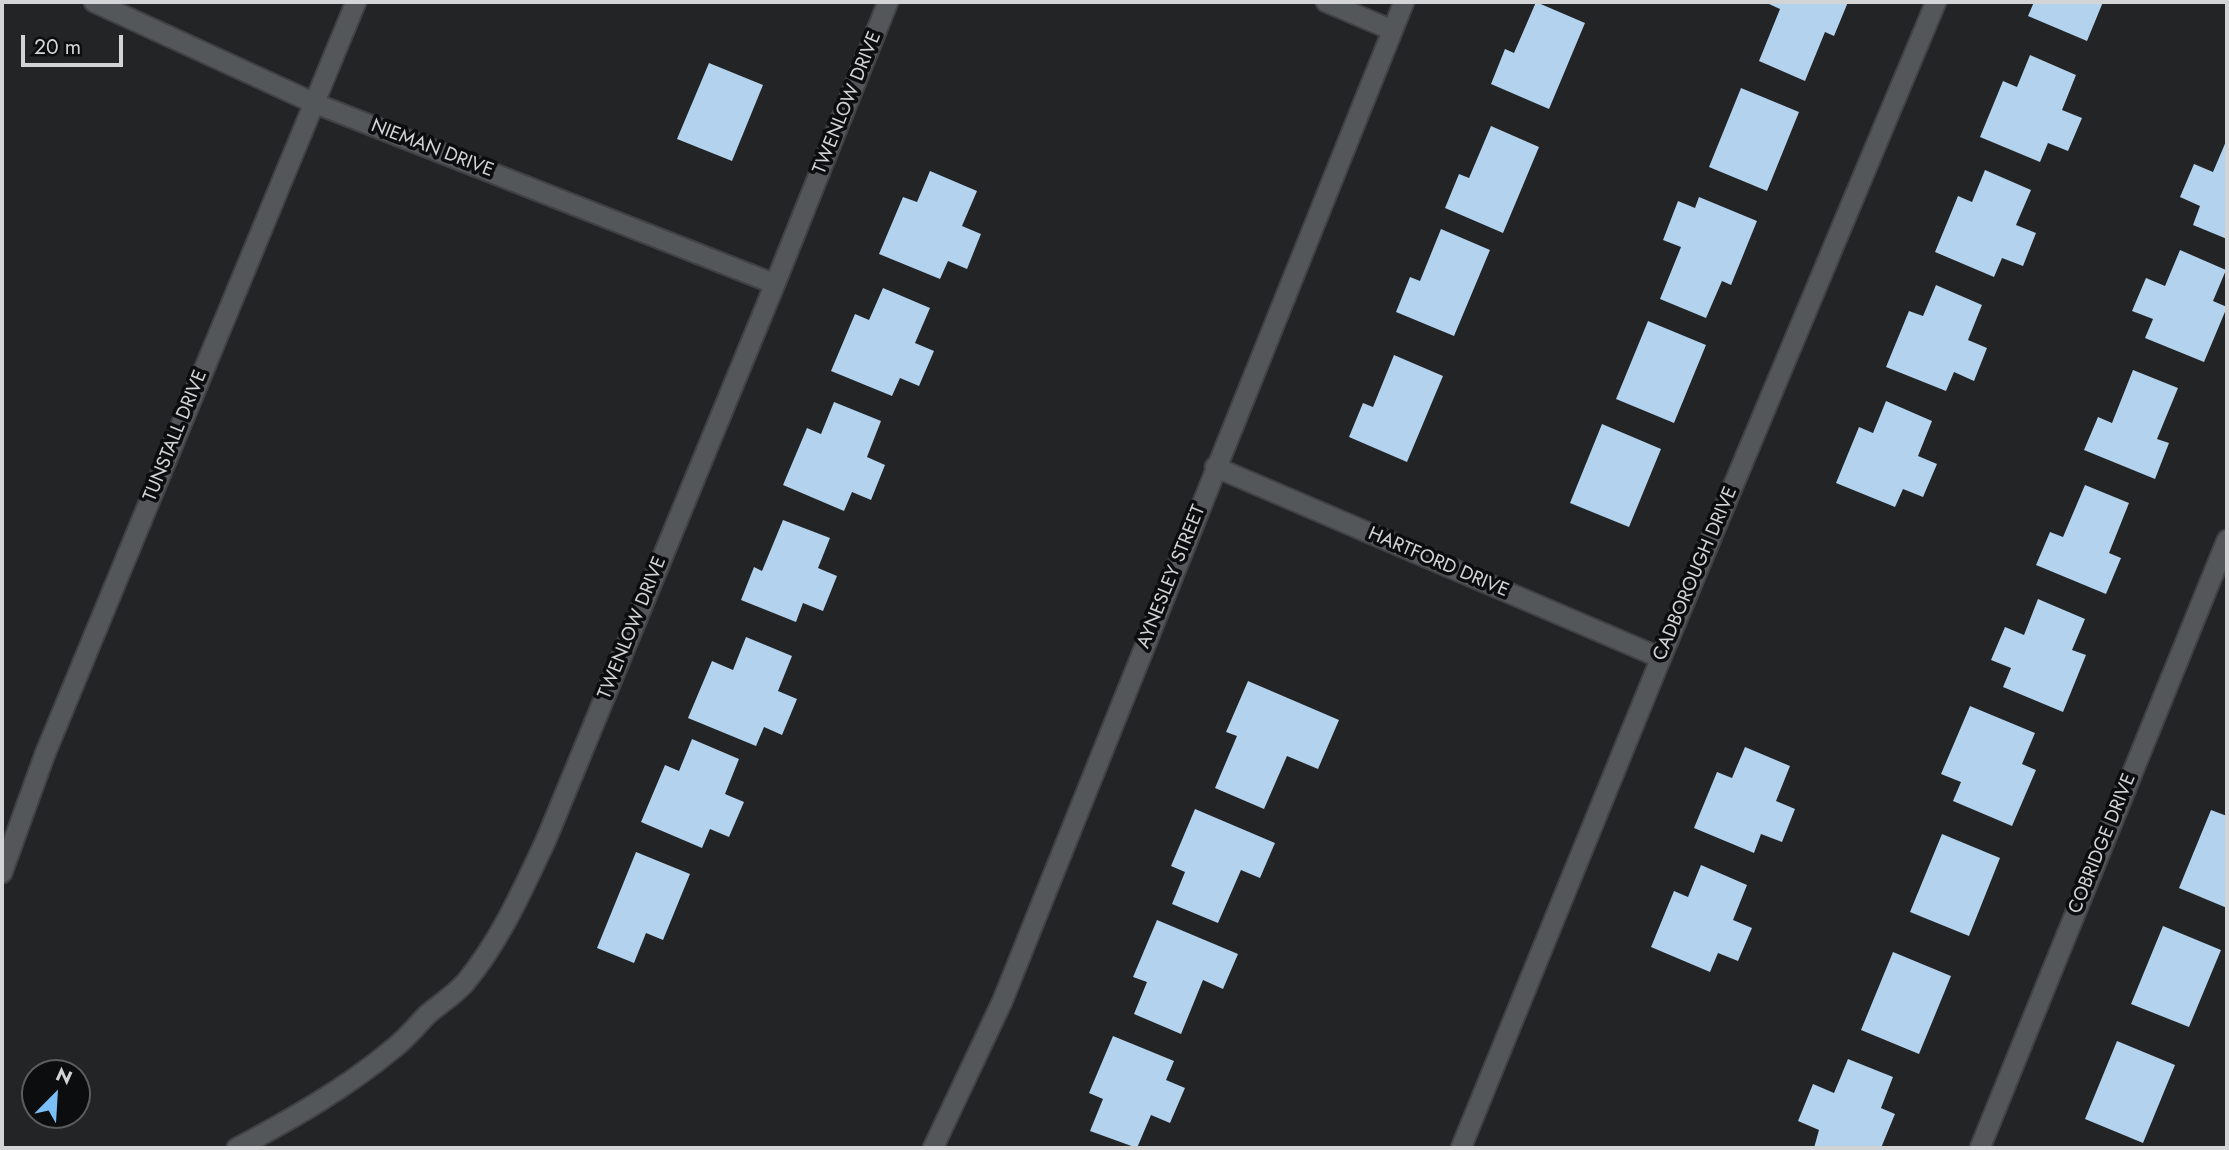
<!DOCTYPE html>
<html>
<head>
<meta charset="utf-8">
<style>
	body { margin:0 }
	#map { position:relative; width:2229px; height:1150px; overflow:hidden; background:#222426; font-family:Jost,sans-serif }
	canvas { display:block }
	.frame { position:absolute; inset:0; border:4px solid #d2d4d5; pointer-events:none }
	.north { position:absolute; left:21px; top:1059px; width:70px; height:70px; box-sizing:border-box; background:#0c0d0e; border:2px solid #5b5d5e; border-radius:50%; rotate:24deg; font-size:19px; font-weight:700; line-height:28px; text-align:center; color:#d2d4d5 }
	.north::after { content:''; display:block; margin:auto; width:24px; height:32px; background:#7abff8; clip-path:polygon(50% 0,100% 100%,50% 72%,0 100%) }
	.scale { position:absolute; left:21px; top:35px; width:102px; height:32px; box-sizing:border-box; border:4px solid #d2d4d5; border-top:0; padding-left:9px; font-size:21px; line-height:24px; white-space:nowrap; color:#d2d4d5; -webkit-text-stroke:5px #0c0d0e; paint-order:stroke }
</style>
</head>
<body>
<div id="map">
<canvas width="2229" height="1150"></canvas>
<div class="frame"></div>
<div class="north">N</div>
<div class="scale">20 m</div>
</div>
<script>
const g = document.querySelector('canvas').getContext('2d');
g.lineJoin = 'round';
function paint(path, color) {
  g.fillStyle = color;
  g.fill(path, 'evenodd');
}
function strokePath(path, color, width, dash) {
  g.strokeStyle = color;
  g.lineWidth = width;
  g.lineCap = dash ? 'butt' : 'round';
  g.setLineDash(dash || []);
  g.stroke(path);
}
function drawText(font, color, halo, rows, align = 'center') {
  g.font = font + ' Jost,sans-serif';
  g.lineWidth = 7;
  g.setLineDash([]);
  g.textBaseline = 'middle';
  g.strokeStyle = halo;
  g.fillStyle = color;
  for (const [text, x, y, turn = 0] of rows) {
    g.save();
    g.translate(x, y);
    g.rotate((+turn || 0) * Math.PI / 180);
    g.textAlign = isNaN(turn) ? turn : align;
    if (halo) g.strokeText(text, 0, 0);
    g.fillText(text, 0, 0);
    g.restore();
  }
}
const building = new Path2D(`
	M1536 2 1585 23 1549 109 1491 84 1505 49 1514 53Z
	M1770 2H1848L1834 36 1825 32 1805 81 1759 61 1780 9 1769 4Z
	M2034 2H2103L2087 41 2028 16Z
	M2030 55 2076 75 2062 110 2082 118 2068 151 2048 143 2040 162 1980 137 2003 81 2017 87Z
	M709 63 763 85 732 161 677 139Z
	M1741 88 1799 112 1767 191 1709 167Z
	M1491 126 1539 147 1503 233 1445 208 1459 174 1469 178Z
	M2227 139V239L2193 225 2200 206 2180 197 2194 164 2213 172Z
	M1985 170 2031 190 2016 225 2036 233 2023 266 2002 258 1994 277 1935 252 1958 196 1972 202Z
	M930 171 977 191 962 226 981 234 967 269 948 261 940 279 879 254 903 197 917 202Z
	M1699 197 1757 221 1731 285 1722 281 1706 318 1660 299 1681 247 1663 240 1678 201 1695 208Z
	M1441 229 1490 250 1454 336 1396 312 1410 277 1420 281Z
	M2180 250 2226 270 2213 301 2227 307 2204 362 2145 338 2153 319 2132 311 2146 278 2165 286Z
	M1936 285 1982 305 1968 340 1987 348 1974 381 1954 372 1946 391 1886 367 1909 311 1923 316Z
	M883 288 930 308 915 343 934 351 919 386 900 378 892 396 831 371 855 314 869 320Z
	M1648 321 1706 345 1674 423 1616 399Z
	M1394 355 1443 376 1407 462 1349 437 1363 403 1373 407Z
	M2133 370 2178 388 2157 439 2169 443 2155 479 2084 450 2098 417 2112 423Z
	M1886 401 1932 421 1918 456 1937 464 1923 497 1903 489 1895 507 1836 483 1859 427 1873 433Z
	M834 402 881 421 867 457 885 465 871 500 852 492 844 511 783 485 807 428 821 434Z
	M1602 424 1661 449 1629 527 1570 503Z
	M2085 485 2129 503 2109 553 2121 558 2106 594 2036 565 2050 532 2063 537Z
	M783 520 830 538 818 568 837 576 823 611 803 603 796 622 741 600 754 567 762 571Z
	M2038 599 2085 619 2072 650 2086 655 2063 712 2003 687 2011 668 1991 660 2005 627 2024 635Z
	M746 637 792 656 778 691 797 699 782 735 764 727 756 746 688 718 712 661 733 670Z
	M1248 681 1339 720 1318 769 1287 756 1264 809 1215 788 1237 736 1226 732Z
	M1970 706 2035 733 2022 764 2036 770 2012 826 1953 801 1961 782 1941 774Z
	M692 739 739 759 725 794 744 802 729 837 710 829 702 848 641 822 665 765 679 771Z
	M1745 747 1790 766 1776 801 1795 809 1782 842 1761 834 1754 853 1694 828 1717 772 1732 778Z
	M1195 809 1275 843 1260 878 1241 870 1218 923 1172 904 1185 872 1171 866Z
	M2211 810 2227 816V908L2179 888Z
	M1942 834 2000 858 1969 936 1910 912Z
	M636 852 690 874 663 940 646 933 634 963 597 948Z
	M1701 865 1747 885 1733 920 1752 928 1738 961 1718 953 1710 972 1651 947 1674 891 1688 897Z
	M1157 920 1238 954 1223 989 1203 980 1181 1034 1134 1014 1147 982 1133 977Z
	M2163 926 2221 950 2189 1027 2131 1004Z
	M1893 952 1951 976 1919 1054 1861 1030Z
	M1113 1036 1174 1061 1166 1080 1185 1088 1170 1123 1151 1115 1137 1148 1090 1131 1103 1099 1089 1093Z
	M2117 1041 2175 1065 2143 1143 2085 1119Z
	M1848 1059 1893 1077 1881 1108 1895 1114 1881 1148H1814L1819 1130 1798 1121 1813 1084 1834 1093Z`);
const minor = new Path2D(`
	M94 2 314 103 775 284
	M1326 2 1392 30
	M1215 467 1661 658
	M2 873 45 754 356 2
	M237 1148C292 1119 346 1088 394 1048 407 1038 417 1025 428 1014 440 1004 454 995 465 983 500 941 523 889 546 840L775 284 888 2
	M933 1148 1002 1002 1404 2
	M1461 1148 1661 658 1936 2
	M1980 1148 2227 540`);
const streetNames = [
	["TWENLOW DRIVE",848,103,-68],
	["NIEMAN DRIVE",432,149,21],
	["TUNSTALL DRIVE",176,436,-68],
	["HARTFORD DRIVE",1438,563,23],
	["CADBOROUGH DRIVE",1696,574,-67],
	["AYNESLEY STREET",1172,577,-68],
	["TWENLOW DRIVE",633,628,-68],
	["COBRIDGE DRIVE",2103,844,-68]
];
paint(building, '#b2d2ee');
strokePath(minor, '#3f4142', 23);
strokePath(minor, '#54575a', 19);
drawText('19px', '#d2d4d5', '#0c0d0e', streetNames);
</script>
</body>
</html>
